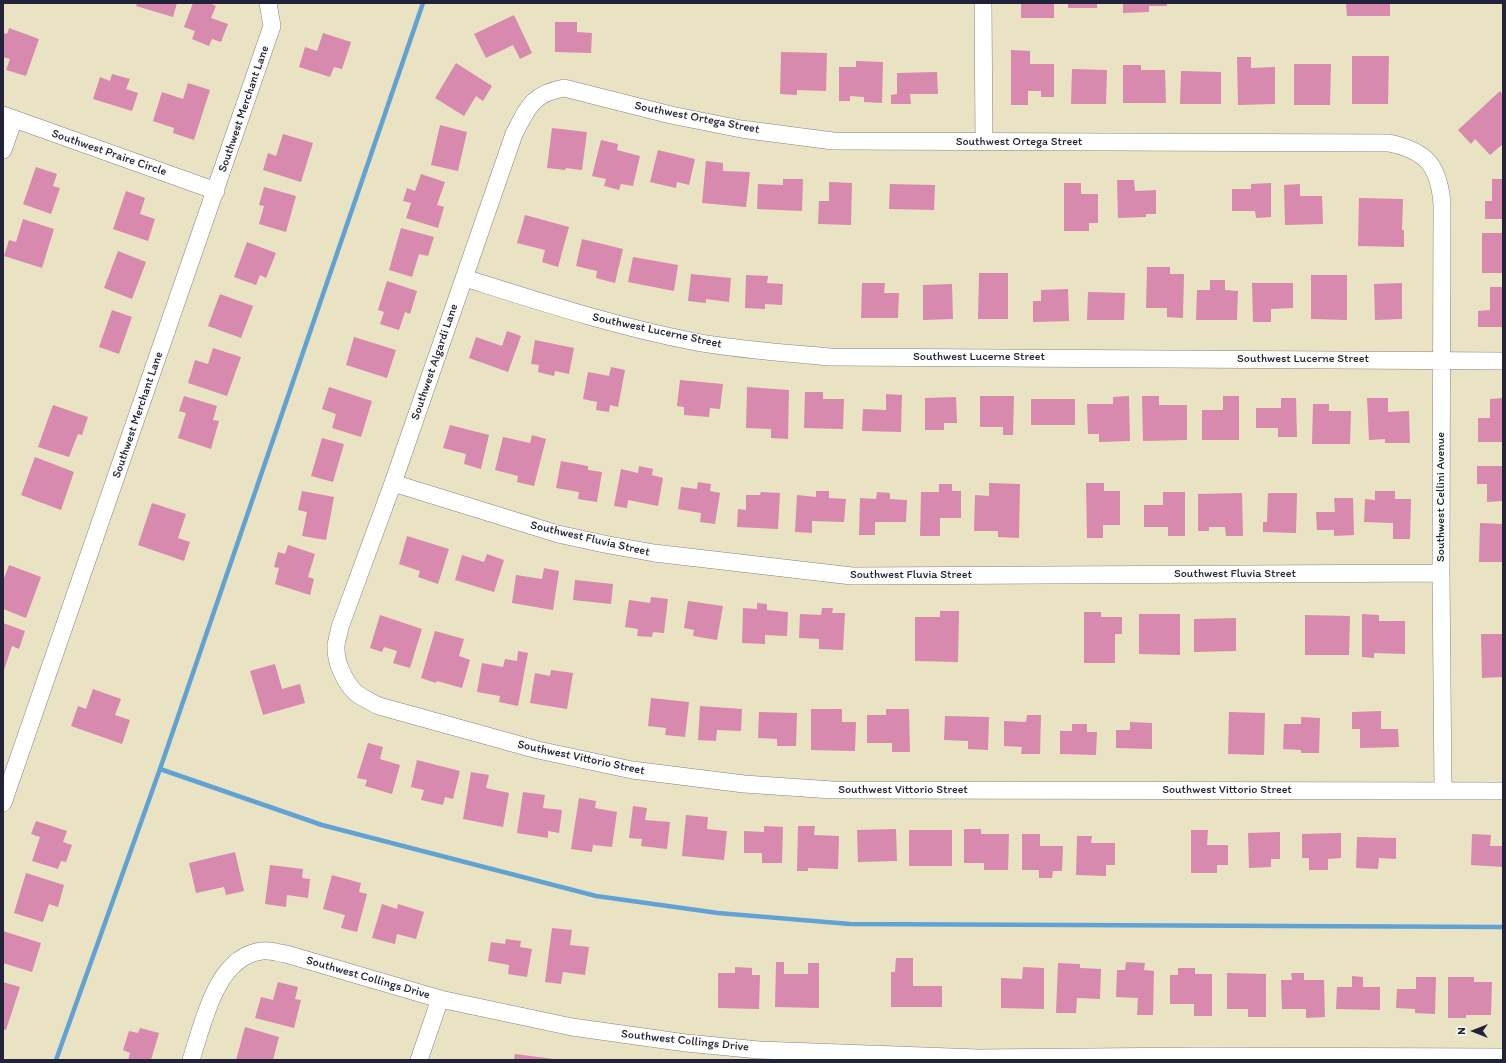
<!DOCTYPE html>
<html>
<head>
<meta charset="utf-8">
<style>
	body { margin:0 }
	#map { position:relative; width:1506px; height:1063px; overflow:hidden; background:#eae3c3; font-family:Itim,sans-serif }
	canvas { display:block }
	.frame { position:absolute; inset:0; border:4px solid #22223b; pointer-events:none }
	.north { position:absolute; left:1454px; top:1011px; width:40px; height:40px; -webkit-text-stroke:3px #fdfcf7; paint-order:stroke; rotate:270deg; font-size:11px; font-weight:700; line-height:16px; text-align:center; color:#22223b }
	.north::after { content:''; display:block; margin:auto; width:14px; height:18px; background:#22223b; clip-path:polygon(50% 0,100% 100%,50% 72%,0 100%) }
</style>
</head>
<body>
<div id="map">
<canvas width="1506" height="1063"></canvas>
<div class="frame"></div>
<div class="north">N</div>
</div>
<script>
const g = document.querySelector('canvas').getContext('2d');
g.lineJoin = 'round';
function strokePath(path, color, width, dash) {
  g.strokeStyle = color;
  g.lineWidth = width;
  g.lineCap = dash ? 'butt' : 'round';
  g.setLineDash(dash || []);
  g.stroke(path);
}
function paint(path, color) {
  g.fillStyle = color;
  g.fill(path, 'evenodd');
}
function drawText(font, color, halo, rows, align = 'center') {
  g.font = font + ' Itim,sans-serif';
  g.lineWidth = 3;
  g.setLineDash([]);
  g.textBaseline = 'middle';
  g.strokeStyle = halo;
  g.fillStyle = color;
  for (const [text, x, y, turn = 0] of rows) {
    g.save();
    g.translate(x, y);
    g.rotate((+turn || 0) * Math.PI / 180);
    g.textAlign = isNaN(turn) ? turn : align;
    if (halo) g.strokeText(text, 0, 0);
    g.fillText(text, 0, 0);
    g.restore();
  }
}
const stream = new Path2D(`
	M160 769 322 825 596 896 718 913 850 924 1503 927
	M56 1060 160 769 423 3`);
const building = new Path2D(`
	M137 3H177L173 17 136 6Z
	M193 3H209L216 6 211 18 228 24 221 42 212 39 209 46 192 39 195 31 184 27Z
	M1021 3H1054V18H1021Z
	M1068 3H1097V8H1068Z
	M1123 3H1167V6H1149V12L1123 13Z
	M1346 3H1390V16H1347Z
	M514 15 532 53 520 59 513 45 486 58 474 34Z
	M555 22H577V32L592 33 591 53 555 52Z
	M9 28 39 39 26 76 6 70 10 59 3 57V33L7 34Z
	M323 33 351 42 342 69 334 67 330 77 299 67 305 47 317 51Z
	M1011 50 1030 51V64H1054V97H1041V91H1028V105H1011Z
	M781 52 827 53 826 91 797 90V95L780 94Z
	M1352 56H1389L1388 104H1352Z
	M1237 57H1251V68L1275 67V104L1238 105Z
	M856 61 883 62 882 103 864 102V97L850 96V101H839V67H856Z
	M456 63 492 86 483 101 476 96 464 116 435 98Z
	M1294 64H1331L1330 105H1294Z
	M1123 65H1141V70H1165L1166 103H1123Z
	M1072 69 1107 70 1106 104H1071Z
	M1181 71 1221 72V104H1180Z
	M937 72 938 94H910L911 104H891V95L897 94V73Z
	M112 74 130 79 126 89 138 93 132 111 93 99 100 77 110 81Z
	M188 83 210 90 194 140 173 133 174 128 153 121 162 92 183 99Z
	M1500 91 1503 95V111L1502 113 1503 114V144L1490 155 1475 139 1471 144 1458 130Z
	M440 125 467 132 458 171 431 165Z
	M552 128 587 132 582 170 566 168 565 170 547 168Z
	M283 134 313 143 301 182 263 170 268 153 276 156Z
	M601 140 618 144 617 150 640 156 633 186 621 184 619 190 604 186 606 179 592 176Z
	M658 150 695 159 689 185 677 182 676 188 650 182Z
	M706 161 723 163V171L750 172 746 207 702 203Z
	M36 167 57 174 53 186 60 188 51 214 23 204Z
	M421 174 445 182 437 205 444 207 438 228 406 218 411 203 403 201 407 188 415 191Z
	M783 179H803L802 211 757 209 758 184 783 185Z
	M1492 179H1503V219H1485V201H1492Z
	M1117 180H1134L1135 191 1156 190V214H1146V217L1118 218Z
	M829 182 852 183 851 225 818 224 819 201H829Z
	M1064 183H1081V194H1098V223H1089V231H1064Z
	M1271 183V217L1256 218 1255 211H1232V189H1251V184Z
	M890 184 935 185 934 210 889 209Z
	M1300 184V196H1322L1323 224 1285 225 1284 185Z
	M264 187 296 196 286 232 259 224 264 206 259 205Z
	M126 191 145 198 140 214 155 219 148 241 113 229Z
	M1359 198 1403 199 1402 230H1404V247L1358 246Z
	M525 215 569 227 558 267 542 262 545 250 517 243Z
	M23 219 54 229 42 268 4 256 9 240 16 242Z
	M401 228 434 237 428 256 419 254 412 277 389 270Z
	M1482 233H1503V273H1482Z
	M582 239 623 249 615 283 596 278 597 271 576 266Z
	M247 242 276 253 266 278 260 275 256 285 234 277Z
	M118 251 146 262 132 299 104 288Z
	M633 257 678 265 674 291 628 282Z
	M1147 267H1170V274H1184L1183 318 1167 317V308H1146Z
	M979 273H1008V319H978Z
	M691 274 731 278 729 302 706 299V303L688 301Z
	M746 275 768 276 767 283 783 284 782 305 765 304V309L745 308Z
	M1311 275H1347V320L1311 319Z
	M1210 280H1225V290L1238 291 1237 320H1196L1197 290H1210Z
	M387 281 417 291 410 314 405 312 399 330 380 324 384 312 378 310Z
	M862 283H885L884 293H899L898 318H861Z
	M1252 283H1293V308L1271 309V322H1253Z
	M1402 283V319L1375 320 1374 284Z
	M952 284 953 319 923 320V285Z
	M1490 287H1503V327H1478V311L1490 310Z
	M1068 289 1069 321 1033 322V301H1041V290Z
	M1088 292 1125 293 1124 320H1087Z
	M220 294 253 306 241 338 208 326Z
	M112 310 132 317 119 354 99 347Z
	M507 331 521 336 508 372 469 358 476 337 502 346Z
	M354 337 396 350 387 378 346 365Z
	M535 340 574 348 569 374 555 371 554 376 538 372 539 365 531 364Z
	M213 348 241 357 227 396 188 383 195 360 208 364Z
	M611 367 625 370 618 407 610 405 609 412 596 410 597 402 583 399 588 372 609 376Z
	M680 380 723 384 720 409 710 408 709 417 684 415V407L677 406Z
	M329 387 372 401 361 437 332 428 336 414 322 409Z
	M747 387 789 390 788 439 771 438V429L746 428Z
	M805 392H823V399H844L843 429 804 428Z
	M886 394 902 395 901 432 862 431 863 409 886 410Z
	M184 396 217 406 213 420 219 421 211 449 178 438 186 413 179 411Z
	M980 396H1014L1013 435H1003V427H980Z
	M1129 396 1130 441 1099 442V434H1088L1087 404H1113V397Z
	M1142 396H1159V405H1187V440L1143 441Z
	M1223 396H1239V440H1202V410H1223Z
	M956 397 957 423H944V430H925V398Z
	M1281 398H1296L1297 437H1278V428H1256V408H1281Z
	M1367 398H1388V412L1409 411 1410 443H1385V439L1369 440Z
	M1503 398V442H1478V418H1490V399Z
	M1031 399H1075V425H1031Z
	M1313 404H1329V411H1351L1350 444H1312Z
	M53 405 88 417 82 435 78 434 69 457 38 447Z
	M450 425 489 435 481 469 464 464 466 454 443 448Z
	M532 435 546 439 534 486 517 482 518 476 495 470 503 437 530 443Z
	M322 438 344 444 333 482 311 476Z
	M35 457 74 472 61 510 21 495Z
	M561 461 588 466V470L602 472 597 502 578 499 579 492 556 488Z
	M639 466 653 469 652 475 663 478 658 506 628 500 627 508 614 506 621 469 638 473Z
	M1477 466H1503V501L1487 502V484H1477Z
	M698 482 711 484 710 491 720 493 715 524 700 522 701 513 678 509 681 487 697 489Z
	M989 483 1020 484 1019 538 998 537V531H974L975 495 989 496Z
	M1086 483H1104V491H1120V525H1103V538H1087Z
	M939 484H952V491H961V518H940V536H920L921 492H939Z
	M302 491 334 497 326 540 302 536 307 512 298 510Z
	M816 491H829V498L846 499 844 522 812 521V533L795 532 797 495 816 497Z
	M1375 491H1395V499H1411L1410 539H1393V523L1364 522 1365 499 1375 500Z
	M761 492 780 493 778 529 737 527 738 509 746 510V495H760Z
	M877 492 890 493V499L907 500 906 522H875V535H859L860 498 876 499Z
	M1163 492H1185V536H1168V527H1144V505H1163Z
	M1242 493 1243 536H1226L1225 527H1209V531H1198V494Z
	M1268 493H1297L1296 533 1263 532V522H1267Z
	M1334 498H1353L1354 535 1334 536V530H1317L1316 512H1335Z
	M152 503 186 514 178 538 190 542 184 561 138 545Z
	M1480 523 1503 524V562H1479Z
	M407 536 449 549 438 584 418 577 420 571 399 564Z
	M288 545 315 554 308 577 314 579 310 595 275 584 279 568 274 567 278 552 285 554Z
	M487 554 504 560 494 592 455 580 462 555 484 562Z
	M9 565 41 577 26 618 3 609V581Z
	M544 568 559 571 553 610 512 603 516 575 542 579Z
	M575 580 613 584 611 604 573 600Z
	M651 597 668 599 664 633 653 632 652 637 637 636 638 629 625 627 629 600 650 603Z
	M688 601 723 606 717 640 693 636 694 630 684 628Z
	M757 603 767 604V610L788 612 787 636 765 635V644L742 643 743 608 757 609Z
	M822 608H833L832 613H845L843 650 819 649V639L799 638 800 614 821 615Z
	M940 611H959L958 662 915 661V617H940Z
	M1084 612H1101V617H1122V634H1115V663H1084Z
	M1139 614H1180V655L1139 654Z
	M1362 614 1379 615V621H1405V654L1374 653V658L1362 657Z
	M380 615 422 629 410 668 393 663 397 651 384 647 382 652 370 648Z
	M1305 615 1350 616 1349 655H1305Z
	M1236 618V651L1194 652V619Z
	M3 623 25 631 19 649 12 646 3 673Z
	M435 631 464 639 459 656 470 660 462 688 437 681 436 683 421 678Z
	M1481 634H1503V677L1482 678Z
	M518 651 528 653 518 706 499 702 500 696 477 692 482 663 503 667 505 659 517 661Z
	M275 664 282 689 300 684 305 703 263 715 250 671Z
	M551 670 573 673 567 709 530 703 535 673 550 676Z
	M93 689 121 699 115 715 130 720 122 744 71 726 78 706 86 709Z
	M651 698 689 702 685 737 665 735 666 728 648 726Z
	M700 706 742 709 741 731 717 730 716 741 698 740Z
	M811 709H842V722H856L855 751 811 750Z
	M886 709H909L910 752H892V743H867V715H886Z
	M1381 711V729H1398L1399 747 1360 748V729H1352V712Z
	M759 712 797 713 796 746H777V739L758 738Z
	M1229 712 1265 713 1264 755 1228 754Z
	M1027 715H1041L1040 754H1021L1022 747 1004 746V721L1026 722Z
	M945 716 989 717 988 750 968 749V741L944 740Z
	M1301 717 1320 718 1319 753H1301V750L1283 749 1284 724H1301Z
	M1130 722 1152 723V749L1116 748V730H1130Z
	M1072 724H1087V732H1097L1096 755 1060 754V731H1072Z
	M368 743 383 747 380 759 400 765 392 794 365 786 367 780 357 778Z
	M417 760 460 771 453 799 445 797 443 805 421 800 424 790 411 787Z
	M471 772 489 775 486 788 509 793 503 827 463 819Z
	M523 792 545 795 543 808 562 810 559 833 548 831V838L517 833Z
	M579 798 596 801 595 808 617 812 612 847 593 845 592 852 571 849Z
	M633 806 647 808 645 820 670 822 667 849 641 846 642 839 629 838Z
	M686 815 708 817 707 829 727 831 724 860 682 856Z
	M36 821 67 831 63 842 72 845 66 862 61 861 58 869 32 861 40 837 31 834Z
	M764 826 783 827 782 863H762V853H744V831L764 832Z
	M798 826H815L814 835 839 836 838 869 808 868V871H797Z
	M896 829 897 861 858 862 857 830Z
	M964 829H981V834H1009L1008 870H984V863H964Z
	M909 830H952V866H909Z
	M1191 830H1208L1207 845H1228V865H1217V873H1191Z
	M1280 832V859H1271V867L1249 868 1248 833Z
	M1341 833V858L1328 859V870H1309V858H1302V834Z
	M1022 834H1040V846H1063L1062 871H1053L1052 878H1039V870H1022Z
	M1472 834 1491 835 1490 846H1503V867L1471 865Z
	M1077 836H1092L1091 843H1115V865H1106V876L1076 875Z
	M1357 837 1396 838V859L1379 858 1378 869 1356 868Z
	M235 852 244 891 226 895 224 887 196 893 189 863Z
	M270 865 303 869 302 878 310 879 308 898 287 895 286 907 265 904Z
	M26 873 64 885 58 907 49 904 43 922 14 913Z
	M332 875 361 883 359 892 367 894 357 932 341 928 345 915 323 909Z
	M382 904 397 909 398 904 424 912 416 939 397 934 395 944 372 938Z
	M552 928 572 930 570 945 589 947 585 975 563 972 561 984 545 982Z
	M3 931 41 943 32 972 3 963Z
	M506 939 521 941 520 947 532 949 527 977 508 974 509 965 488 961 491 942 505 944Z
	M896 958H913V986H942V1007H891V972H895Z
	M776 962H784V974H808V963H819V1008L775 1007Z
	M1126 962 1145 963 1144 970 1154 971 1153 1015H1137L1138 998 1116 997 1117 970H1125Z
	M1058 963 1080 964V968L1101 969 1100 999 1077 998 1076 1013H1056Z
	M735 967 752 968V975H760L759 1009 718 1008V973H735Z
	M1023 967 1044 968V1009L1001 1008V978L1022 979Z
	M1178 968H1195V974H1212V1016H1194V1004H1170V975H1178Z
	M1227 973 1266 974V1017H1248V1009H1227Z
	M1291 973H1304V980H1324L1325 1017 1306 1018V1009H1282L1281 980H1292Z
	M1352 976 1363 977V987H1380V1010L1336 1009 1337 987H1352Z
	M1416 977H1436L1435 1014 1415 1013V1009L1396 1008 1397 989H1416Z
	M1448 977H1474V982H1492L1491 1015H1466V1018H1448Z
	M3 982 20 987 6 1030 3 1029Z
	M278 982 298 987 295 999 301 1000 294 1028 255 1018 261 997 273 1000Z
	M245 1027 279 1037 273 1060H236Z
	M140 1028 159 1033 151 1060H128L130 1053 123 1050 129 1031 138 1033Z
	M515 1054 554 1059V1060H514Z`);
const street = new Path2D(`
	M983 3 984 142
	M3 115 216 191
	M3 150 14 119
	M465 278C541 302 617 327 696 342 740 350 786 353 831 357L1503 361
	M393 483 558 534 604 544 654 553 852 576 1441 573
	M1443 790 1441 573 1442 204C1439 166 1427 151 1389 143L833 141 741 129 671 115 564 88C532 94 528 107 514 134L393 483 340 627C339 633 337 639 336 645 335 661 344 681 355 692 362 698 371 702 379 706L538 750 632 770 744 784 833 790 1503 791
	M3 803 272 26 268 3
	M191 1060C203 1024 216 956 262 951 270 950 278 953 286 954L440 999 572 1027 686 1043 759 1050 978 1058 1199 1056 1503 1057
	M419 1060 440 999`);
const streetNames = [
	["Southwest Merchant Lane",244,109,-71],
	["Southwest Ortega Street",697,118,11],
	["Southwest Ortega Street",1019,142],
	["Southwest Praire Circle",109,153,19],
	["Southwest Lucerne Street",657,331,12],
	["Southwest Lucerne Street",979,357],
	["Southwest Lucerne Street",1303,359],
	["Southwest Algardi Lane",435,362,-71],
	["Southwest Merchant Lane",138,415,-71],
	["Southwest Cellini Avenue",1441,497,-90],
	["Southwest Fluvia Street",590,539,13],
	["Southwest Fluvia Street",1235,574],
	["Southwest Fluvia Street",911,575],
	["Southwest Vittorio Street",581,758,12],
	["Southwest Vittorio Street",903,790],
	["Southwest Vittorio Street",1227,790],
	["Southwest Collings Drive",368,978,16],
	["Southwest Collings Drive",685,1041,6]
];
strokePath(stream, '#61a2d4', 4.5);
paint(building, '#d789ae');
strokePath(street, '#86827f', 18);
strokePath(street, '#fff', 17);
drawText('12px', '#22223b', '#fdfcf7', streetNames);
</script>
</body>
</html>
